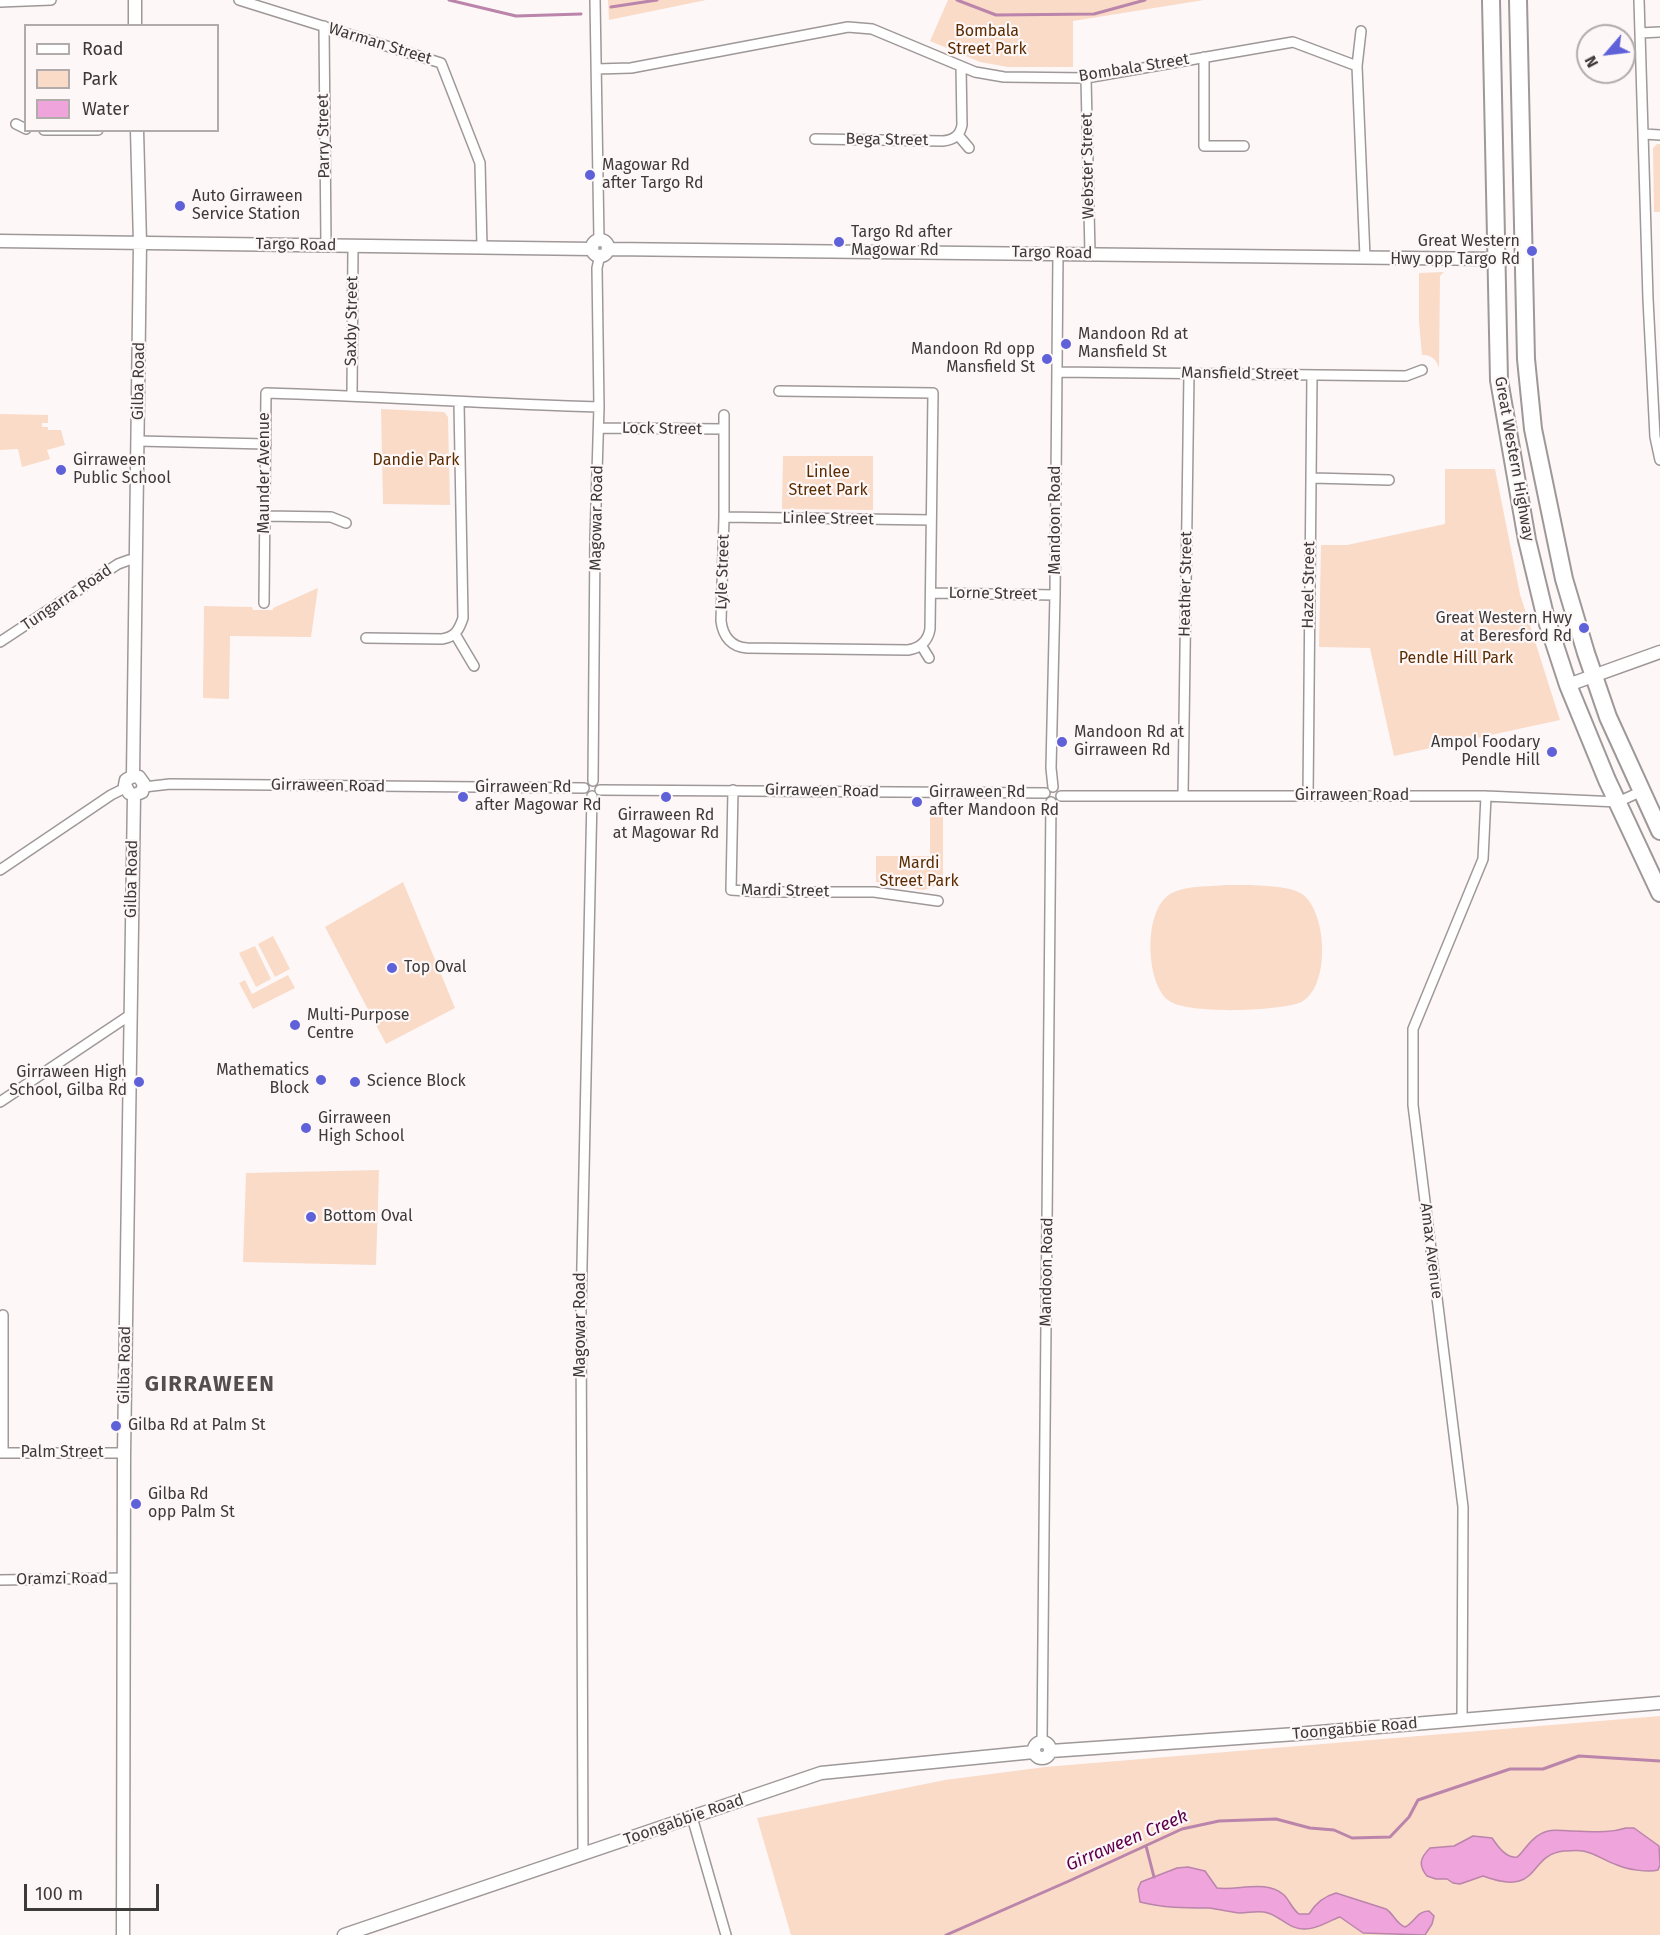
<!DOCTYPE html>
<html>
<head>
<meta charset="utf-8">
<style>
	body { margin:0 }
	#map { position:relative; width:1660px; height:1935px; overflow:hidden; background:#fef7f7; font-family:"Fira Sans",sans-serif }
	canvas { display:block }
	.legend { position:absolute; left:24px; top:24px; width:195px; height:108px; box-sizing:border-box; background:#fef7f7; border:2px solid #b1abab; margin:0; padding:8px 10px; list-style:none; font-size:18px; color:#3d3a3a }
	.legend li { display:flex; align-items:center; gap:12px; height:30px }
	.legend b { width:30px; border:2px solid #b1abab }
	.north { position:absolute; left:1576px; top:24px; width:60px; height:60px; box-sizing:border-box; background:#fef7f7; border:2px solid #b1abab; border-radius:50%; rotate:242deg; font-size:16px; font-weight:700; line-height:24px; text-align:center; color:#3d3a3a }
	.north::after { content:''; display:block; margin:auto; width:21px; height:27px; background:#5f61d9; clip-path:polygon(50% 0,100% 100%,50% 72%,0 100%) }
	.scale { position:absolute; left:24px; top:1884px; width:135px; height:27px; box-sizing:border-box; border:3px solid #3d3a3a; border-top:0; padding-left:8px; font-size:18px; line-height:21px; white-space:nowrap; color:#3d3a3a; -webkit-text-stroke:4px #fef7f7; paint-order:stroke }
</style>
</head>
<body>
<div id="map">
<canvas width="1660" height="1935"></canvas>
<ul class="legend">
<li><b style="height:8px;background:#fff"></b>Road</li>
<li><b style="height:16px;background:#f9dbc8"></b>Park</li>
<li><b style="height:16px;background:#efa4db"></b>Water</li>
</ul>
<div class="north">N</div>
<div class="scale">100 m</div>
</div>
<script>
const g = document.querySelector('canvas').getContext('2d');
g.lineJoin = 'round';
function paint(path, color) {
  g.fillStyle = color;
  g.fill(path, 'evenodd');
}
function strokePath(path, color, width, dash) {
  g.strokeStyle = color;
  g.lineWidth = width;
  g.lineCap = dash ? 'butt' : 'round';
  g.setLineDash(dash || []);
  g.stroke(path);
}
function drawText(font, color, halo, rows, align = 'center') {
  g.font = font + ' "Fira Sans",sans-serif';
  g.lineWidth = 4.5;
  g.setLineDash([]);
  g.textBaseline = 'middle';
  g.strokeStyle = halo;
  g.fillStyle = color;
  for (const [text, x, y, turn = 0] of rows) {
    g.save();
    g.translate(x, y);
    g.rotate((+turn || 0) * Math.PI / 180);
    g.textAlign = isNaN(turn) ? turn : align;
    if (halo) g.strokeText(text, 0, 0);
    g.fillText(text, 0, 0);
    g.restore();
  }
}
const green = new Path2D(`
	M608 0H706L609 20Z
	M948 0H1204L1073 21V67H1008L980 62 930 41Z
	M1657 144H1660V212H1654L1653 148Z
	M1444 272 1440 276 1439 368C1437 360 1431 354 1422 355L1419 322V273Z
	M381 409 444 412 448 417 450 505 383 504Z
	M0 414 48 415V423H42V427H48V430H61L65 445 47 450 50 459 22 467 18 449 0 450Z
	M783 456H873V510L782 509Z
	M1445 469H1495L1520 594 1560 720 1394 756 1370 648 1319 647 1321 545H1347L1445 524Z
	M318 588 311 637 230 636 229 699 203 698 204 606 252 607 253 610H273V608Z
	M930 807H943V884L923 890 876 882V856H930Z
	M403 882 455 1008 386 1044 325 927Z
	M1226 885C1243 885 1288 884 1302 894 1328 912 1331 991 1299 1003 1277 1011 1186 1015 1168 1000 1145 982 1143 907 1172 893 1187 885 1209 887 1226 885Z
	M273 936 290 969 275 977 258 944Z
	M255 946 271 979 256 987 239 953Z
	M288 975 295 988 253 1009 239 983 245 980 252 994Z
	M379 1170 376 1265 243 1262 246 1173Z
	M1660 1716V1935H791L757 1818 945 1780 1045 1767Z`);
const water = new Path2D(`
	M1626 1828H1634L1659 1846 1660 1865 1658 1870C1648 1873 1626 1869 1617 1865 1605 1861 1595 1853 1583 1851 1577 1850 1570 1851 1564 1851 1526 1855 1542 1898 1483 1876L1460 1884 1453 1883 1447 1879H1436L1427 1876C1418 1865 1420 1858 1430 1848L1454 1846 1473 1836 1492 1838C1497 1845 1506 1859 1517 1857 1522 1855 1531 1835 1548 1831 1555 1829 1563 1831 1571 1831 1590 1831 1607 1834 1626 1828Z
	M1188 1867 1205 1871 1217 1888C1238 1891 1266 1879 1284 1895 1290 1901 1292 1909 1299 1914H1309C1315 1904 1325 1896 1336 1893L1386 1909C1394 1914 1396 1924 1405 1927 1415 1922 1417 1911 1429 1911L1434 1916 1432 1924 1425 1935 1363 1933 1340 1917C1328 1921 1318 1929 1305 1929 1290 1930 1281 1917 1268 1913 1259 1910 1249 1913 1240 1913 1230 1912 1219 1909 1208 1908 1185 1908 1163 1908 1140 1902L1138 1889 1141 1882 1177 1868Z`);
const stream = new Path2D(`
	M449 0 516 16 581 14
	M957 0 996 15 1094 14 1145 0
	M611 7 657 0
	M1146 1846 1154 1877
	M946 1935 1069 1881 1182 1829 1219 1821 1276 1819 1310 1828 1334 1830 1352 1838 1390 1837 1409 1817 1418 1800 1510 1769H1543L1579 1756 1660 1761`);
const street = new Path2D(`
	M239 0 441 63 480 163 482 247
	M595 0 599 240
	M1639 0 1648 299 1655 437 1660 460
	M0 2 51 0
	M324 26 326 245
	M1361 31 1357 66 1365 257
	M1640 33 1660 32
	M1204 57V146H1244
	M596 69 631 68 848 27 872 29 975 72 1004 77 1086 78 1293 42 1357 66
	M1086 78 1090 254
	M16 124 26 129
	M44 130H98
	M1644 134 1660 135
	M958 135 969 148
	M815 139 943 141C953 140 960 136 962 125L961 66
	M1057 372 1406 376 1422 370
	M352 396 353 245
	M724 415V517L721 621C723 637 732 647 747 648L908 650C920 648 928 641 930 629L933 393 779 391
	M599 428 724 429
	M138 441 266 444
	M1312 478 1389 480
	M265 516 331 517 346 523
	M724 517 931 520
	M931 593 1055 595
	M264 603 266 393C377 396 488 404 599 407
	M455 634 474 666
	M366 638 442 639C455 637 459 630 463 618L459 403
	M0 642 118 564 129 560H136
	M921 645 929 658
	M593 781 595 539 599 407 597 268 600 255
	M144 787 170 784 584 788
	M1053 787 1051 768 1055 595 1058 254
	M600 790 1045 793
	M733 790 731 890 763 892H874L938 901
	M1183 795 1189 373
	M1061 796H1486L1618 802 1642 791
	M1308 796 1312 375
	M0 870 111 795 125 788
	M0 1102 130 1015
	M0 1453H124
	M3 1453V1315
	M0 1580 124 1578
	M1462 1719 1463 1507 1413 1105V1029L1483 859 1486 796
	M1042 1742 1051 802
	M692 1817 726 1935
	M583 1854 581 1311 592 796`);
const secondary = new Path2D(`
	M135 0V26
	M592 248a8 8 0 1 1 16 0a8 8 0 1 1-16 0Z
	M0 241 592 249
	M608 249 1496 259
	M1568 685 1660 652
	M133 776 140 243 137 130
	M133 776 139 777 144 784 142 792 134 795
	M133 776 126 780 125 785 129 793 134 795
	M1034 1750a8 8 0 1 1 16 0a8 8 0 1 1-16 0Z
	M1051 1751 1296 1734 1660 1703
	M123 1935 124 1453 134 795
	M344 1935 821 1773 1034 1752`);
const highway = new Path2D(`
	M1491 0 1499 380 1527 540 1545 615 1568 685 1607 780 1660 893
	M1518 0 1526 359 1533 429 1564 579 1586 653 1608 717 1660 831`);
const markers = [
	[590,175,6,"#5f61d9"],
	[180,206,6,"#5f61d9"],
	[839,242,6,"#5f61d9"],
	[1532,251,6,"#5f61d9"],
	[1066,344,6,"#5f61d9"],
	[1047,359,6,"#5f61d9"],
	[61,470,6,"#5f61d9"],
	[1584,628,6,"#5f61d9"],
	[1062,742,6,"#5f61d9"],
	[1552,752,6,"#5f61d9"],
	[463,797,6,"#5f61d9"],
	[666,797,6,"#5f61d9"],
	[917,802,6,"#5f61d9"],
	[392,968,6,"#5f61d9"],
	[295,1025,6,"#5f61d9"],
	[321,1080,6,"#5f61d9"],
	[139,1082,6,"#5f61d9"],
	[355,1082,6,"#5f61d9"],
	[306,1128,6,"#5f61d9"],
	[311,1217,6,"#5f61d9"],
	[116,1426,6,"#5f61d9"],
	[136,1504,6,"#5f61d9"]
];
const parkNames = [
	["Bombala",987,32],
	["Street Park",987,50],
	["Dandie Park",416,461],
	["Linlee",828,473],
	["Street Park",828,491],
	["Pendle Hill Park",1456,659],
	["Mardi",919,864],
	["Street Park",919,882]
];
const streetNames = [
	["Warman Street",380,44,17],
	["Bombala Street",1134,68,-9],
	["Parry Street",324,136,-91],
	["Bega Street",887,140,1],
	["Webster Street",1088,166,-91],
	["Targo Road",296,245,1],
	["Targo Road",1052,253,1],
	["Saxby Street",352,321,-89],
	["Mansfield Street",1240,374,1],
	["Gilba Road",139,381,-89],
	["Lock Street",662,429,1],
	["Great Western Highway",1514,459,80],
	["Maunder Avenue",265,473,-90],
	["Magowar Road",597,518,-89],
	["Linlee Street",828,519,1],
	["Mandoon Road",1056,520,-90],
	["Lyle Street",723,572,-88],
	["Heather Street",1186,584,-89],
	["Hazel Street",1309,585,-89],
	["Lorne Street",993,594,1],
	["Tungarra Road",67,598,-34],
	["Girraween Road",328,786,1],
	["Girraween Road",822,791,1],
	["Girraween Road",1352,796],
	["Gilba Road",132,879,-89],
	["Mardi Street",785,891,1],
	["Amax Avenue",1431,1251,83],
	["Mandoon Road",1047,1272,-89],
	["Magowar Road",581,1325,-90],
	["Gilba Road",125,1365,-89],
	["Palm Street",62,1453],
	["Oramzi Road",62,1579,-1],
	["Toongabbie Road",1355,1729,-5],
	["Toongabbie Road",684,1820,-19]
];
const poiNames = [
	["Magowar Rd",602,166],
	["after Targo Rd",602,184],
	["Auto Girraween",192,197],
	["Service Station",192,215],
	["Targo Rd after",851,233],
	["Magowar Rd",851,251],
	["Great Western",1520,242,"right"],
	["Hwy opp Targo Rd",1520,260,"right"],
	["Mandoon Rd at",1078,335],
	["Mansfield St",1078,353],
	["Mandoon Rd opp",1035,350,"right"],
	["Mansfield St",1035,368,"right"],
	["Girraween",73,461],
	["Public School",73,479],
	["Great Western Hwy",1572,619,"right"],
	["at Beresford Rd",1572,637,"right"],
	["Mandoon Rd at",1074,733],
	["Girraween Rd",1074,751],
	["Ampol Foodary",1540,743,"right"],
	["Pendle Hill",1540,761,"right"],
	["Girraween Rd",475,788],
	["after Magowar Rd",475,806],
	["Girraween Rd",929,793],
	["after Mandoon Rd",929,811],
	["Girraween Rd",666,816,"center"],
	["at Magowar Rd",666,834,"center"],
	["Top Oval",404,968],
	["Multi-Purpose",307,1016],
	["Centre",307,1034],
	["Mathematics",309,1071,"right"],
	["Block",309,1089,"right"],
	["Girraween High",127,1073,"right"],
	["School, Gilba Rd",127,1091,"right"],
	["Science Block",367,1082],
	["Girraween",318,1119],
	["High School",318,1137],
	["Bottom Oval",323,1217],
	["Gilba Rd at Palm St",128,1426],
	["Gilba Rd",148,1495],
	["opp Palm St",148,1513]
];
const waterNames = [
	["Girraween Creek",1127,1841,-23]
];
const districtNames = [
	["GIRRAWEEN",210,1385]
];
paint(green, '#f9dbc8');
paint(water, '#efa4db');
strokePath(water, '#ba84ab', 1.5);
strokePath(stream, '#ba84ab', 3);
strokePath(street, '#9f9898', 12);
strokePath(secondary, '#9f9898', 15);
strokePath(highway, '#9f9898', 20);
strokePath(street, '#fff', 9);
strokePath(secondary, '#fff', 12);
strokePath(highway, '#fff', 16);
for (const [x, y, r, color] of markers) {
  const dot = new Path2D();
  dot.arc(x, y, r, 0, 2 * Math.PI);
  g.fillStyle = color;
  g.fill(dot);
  strokePath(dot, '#fef7f7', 2);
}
drawText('16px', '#5b2c01', '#fef7f7', parkNames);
drawText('16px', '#3d3a3a', '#fef7f7', streetNames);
drawText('16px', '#3d3a3a', '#fef7f7', poiNames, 'left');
drawText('italic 18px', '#5e034f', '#fef7f7', waterNames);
g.letterSpacing = '1.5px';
drawText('bold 22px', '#544e4e', '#fef7f7', districtNames);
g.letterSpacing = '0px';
</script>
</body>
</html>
